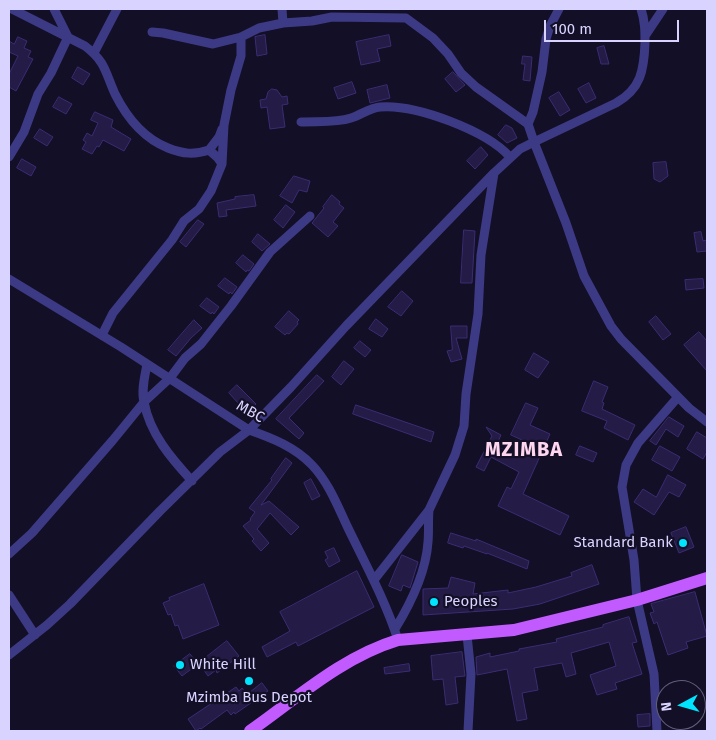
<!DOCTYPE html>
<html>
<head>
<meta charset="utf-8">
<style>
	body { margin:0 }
	#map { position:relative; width:716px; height:740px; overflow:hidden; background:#130f26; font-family:"Fira Sans",sans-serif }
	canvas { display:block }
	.frame { position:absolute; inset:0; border:10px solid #d9d4ff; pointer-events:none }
	.north { position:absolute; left:656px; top:680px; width:50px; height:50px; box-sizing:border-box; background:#130f26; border:1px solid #625e7d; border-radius:50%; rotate:264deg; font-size:14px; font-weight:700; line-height:20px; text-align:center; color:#d9d4ff }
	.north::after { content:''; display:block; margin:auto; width:18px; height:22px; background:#00e5ff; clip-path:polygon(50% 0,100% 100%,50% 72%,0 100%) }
	.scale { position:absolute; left:544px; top:20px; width:135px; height:22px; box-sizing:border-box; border:2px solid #d9d4ff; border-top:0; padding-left:6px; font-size:15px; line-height:18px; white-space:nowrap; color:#d9d4ff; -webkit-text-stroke:4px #130f26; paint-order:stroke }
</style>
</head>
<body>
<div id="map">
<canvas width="716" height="740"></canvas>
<div class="frame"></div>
<div class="north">N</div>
<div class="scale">100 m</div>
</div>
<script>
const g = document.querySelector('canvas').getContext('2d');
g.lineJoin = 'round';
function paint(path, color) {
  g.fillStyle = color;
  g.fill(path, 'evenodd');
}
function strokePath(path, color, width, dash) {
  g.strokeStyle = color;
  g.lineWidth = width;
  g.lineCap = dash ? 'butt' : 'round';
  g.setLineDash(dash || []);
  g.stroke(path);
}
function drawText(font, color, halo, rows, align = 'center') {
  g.font = font + ' "Fira Sans",sans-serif';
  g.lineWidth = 4.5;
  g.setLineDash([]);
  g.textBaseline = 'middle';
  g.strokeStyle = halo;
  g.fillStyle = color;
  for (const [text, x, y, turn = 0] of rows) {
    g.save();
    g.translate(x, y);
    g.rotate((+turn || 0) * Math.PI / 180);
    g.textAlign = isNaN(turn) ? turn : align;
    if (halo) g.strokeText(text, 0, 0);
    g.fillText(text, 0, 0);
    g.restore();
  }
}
const building = new Path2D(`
	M265 35 267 54 257 56 255 37Z
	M389 35 391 46 377 49 380 61 361 65 356 42Z
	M18 37 27 41 24 48 31 51 28 57 33 59 16 91 9 87V74L18 56 9 52V41L14 44Z
	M604 46 609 64H601L597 48Z
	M523 56 532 57 530 81 523 80 525 64H522Z
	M78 67 90 74 83 85 72 78Z
	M453 72 465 85 456 92 445 79Z
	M352 82 356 93 338 99 334 88Z
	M589 83 596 98 586 103 578 89Z
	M387 85 390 98 370 103 367 90Z
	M272 89 277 90 282 97 287 96 288 104 282 105 285 127 270 129 267 107 261 108 260 100 266 99 268 92Z
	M559 92 570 110 560 116 549 98Z
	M59 97 72 104 66 114 53 107Z
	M95 112 113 120 111 127 131 139 124 151 103 140 99 147 97 146 92 154 82 149 86 142 83 140 87 133 92 136 98 123 91 120Z
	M506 125 512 128 517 138 507 143 498 135Z
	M40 129 53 137 47 146 34 138Z
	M481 147 488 155 475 169 467 161Z
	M22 159 36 167 31 176 17 168Z
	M666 162 668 176 660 182 654 179 653 163Z
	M294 176 310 181 307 192 299 190 292 203 280 196Z
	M254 195 256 206 226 210 227 216 219 217 217 203 235 199V197Z
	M332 195 340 202 339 204 344 208 333 222 338 226 328 237 312 223 324 208 323 207Z
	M286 205 295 212 283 228 274 220Z
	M198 220 204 224 186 247 180 242Z
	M464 230 475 231 472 283H461Z
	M701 232 703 241 707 240V251L697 252 694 233Z
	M258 234 270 244 262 251 252 242Z
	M243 255 254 264 249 271 247 270 246 272 236 263Z
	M225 278 237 287 232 294 230 292 229 294 218 286Z
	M703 279 704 288 686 290 685 280Z
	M402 291 413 301 401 316 388 307Z
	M207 298 219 307 214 314 212 312 211 314 200 306Z
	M289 311 299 320 297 322 298 324 289 334 287 333 285 335 275 327Z
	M656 316 671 334 663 340 649 322Z
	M376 319 388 329 382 337 369 329Z
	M194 320 202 328 191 338 176 356 168 350Z
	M451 326H467V338H456L462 359 451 362 447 351 452 350Z
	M699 332 707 341V371L684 345Z
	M360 341 371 350 365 357 354 348Z
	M534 353 549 362 538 378 525 370Z
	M344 361 354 369 341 385 332 377Z
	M317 375 324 381 289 418 304 433 299 439 276 419Z
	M594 381 608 387 602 402 604 403 602 409 635 425 628 440 604 428 607 421 582 411Z
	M237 385 256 404 247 413 229 393Z
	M526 403 538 408 530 425 550 434 523 494 569 516 560 535 498 506 507 487 511 489 519 472 491 457 484 471 476 467 492 436 486 427 501 435 496 446 515 455 522 440 511 435Z
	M356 405 434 432 431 442 353 414Z
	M669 417 684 426 678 437 666 429 656 445 650 441Z
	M697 432 707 438V452L703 459 687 449Z
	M580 446 597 453 593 462 576 455Z
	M660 446 680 457 672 471 652 460Z
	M286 458 292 463 261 505 269 501 299 527 291 535 270 513 257 529 269 543 261 551 252 541 254 539 243 526 251 520 250 519 255 512 249 508 272 480 271 479Z
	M668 475 686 485 679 497 669 492 654 515 634 502 643 489 656 497Z
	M311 479 320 496 312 500 304 483Z
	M686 527 694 547 679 553 671 533Z
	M451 533 476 541V539L529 561 527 569 487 553V554L464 546 463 548 448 543Z
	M334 548 340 561 329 567 325 560 328 558 325 552Z
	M402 555 418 562 410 588 403 585 401 591 389 586Z
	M592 565 599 584 540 604 513 609 423 615V589L448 588 451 577 475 583 473 594 508 590V593L536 587 572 576 571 573Z
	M357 571 374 607 298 646 296 642 267 657 262 647 290 631 280 612Z
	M204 584 219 625 183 639 178 625 175 626 171 614 168 615 163 603 170 600 169 598Z
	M695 592 707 636 686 642 688 648 668 655 657 622 654 624 650 613 654 612 651 604Z
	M629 617 637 642 632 643 642 674 615 683 617 689 597 695 590 675 616 666 609 642 571 653 576 674 566 677 562 663 534 668 538 690 522 693 527 719 517 721 507 669 477 675 476 657 490 653V657L519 651V649L557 642 556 639 603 627V625Z
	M227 641 239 656 217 673 216 670 208 676 199 663Z
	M462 652 465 676 455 677 458 703 446 705 443 679 433 680 431 656Z
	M190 654 198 664 182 676 174 666Z
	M409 664 410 671 385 674 384 668Z
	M262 683 268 691 235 714 234 712 231 715 227 710 201 729 200 728 196 731 188 719 236 687 239 691 242 688 247 694Z
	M650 714V726L638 727 637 715Z`);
const minor = new Path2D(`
	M12 9 85 46C106 62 105 72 115 94 127 118 143 138 168 148 183 154 194 155 209 150L217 157 222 164
	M282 9 283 23
	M152 32 163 33 213 44 241 37 259 28 283 23 312 21 332 17 406 18 433 38 448 54 461 73 476 87 528 124 534 142 616 103C641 89 644 70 645 43 645 31 645 21 641 9
	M645 36 663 9
	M94 53 117 9
	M301 122C318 121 336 123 351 118 361 115 369 108 380 107 416 104 487 131 510 157
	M528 124 533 112 542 72 546 39 550 26 559 9
	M209 150 219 137 222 129
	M9 157 24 132 38 94 51 73 68 37 54 9
	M9 279 121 347 249 430C272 438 295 447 312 465 329 483 338 507 348 528 366 565 386 602 398 640
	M102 335 113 313 172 240 184 221 199 209 211 191 222 164 224 125 231 90 241 56V37
	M147 364C145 376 141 390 144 402 150 434 171 458 192 481
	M9 554 32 533 113 440 144 402 170 378 185 358 201 344 231 306 270 252 310 216
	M374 580 429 510 455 455 464 426 466 394 478 314 481 255 494 173
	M9 595 35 635
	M395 629C411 603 426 572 428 542 429 531 428 521 429 510
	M467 635 471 674 468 731
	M9 655 47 625 70 604 160 511 220 452 249 430 291 387 346 326 494 173 520 149 534 142 566 223 584 276 611 326 621 339 689 408 707 422
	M657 731 654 674 637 600 634 560 622 487 626 465 638 443 678 397`);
const primary = new Path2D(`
	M250 731C297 698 342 657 398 640L514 630 637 600 707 578`);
const markers = [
	[683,543,5,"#00e5ff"],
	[434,602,5,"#00e5ff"],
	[180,665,5,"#00e5ff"],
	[249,681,5,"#00e5ff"]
];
const streetNames = [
	["MBC",250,412,29]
];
const poiNames = [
	["Standard Bank",673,543,"right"],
	["Peoples",444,602],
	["White Hill",190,665],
	["Mzimba Bus Depot",249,698,"center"]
];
const districtNames = [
	["MZIMBA",524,450]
];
paint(building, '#241b47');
strokePath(building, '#3b2d73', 1);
strokePath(minor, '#3d3a85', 9);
strokePath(primary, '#c25bff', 12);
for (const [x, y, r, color] of markers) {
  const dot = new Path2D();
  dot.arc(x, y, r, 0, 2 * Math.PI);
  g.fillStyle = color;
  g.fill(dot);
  strokePath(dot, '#130f26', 2);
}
drawText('15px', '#d9d4ff', '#130f26', streetNames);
drawText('15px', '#d9d4ff', '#130f26', poiNames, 'left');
g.letterSpacing = '1px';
drawText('bold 20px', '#ffd6f0', '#130f26', districtNames);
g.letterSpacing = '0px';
</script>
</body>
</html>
